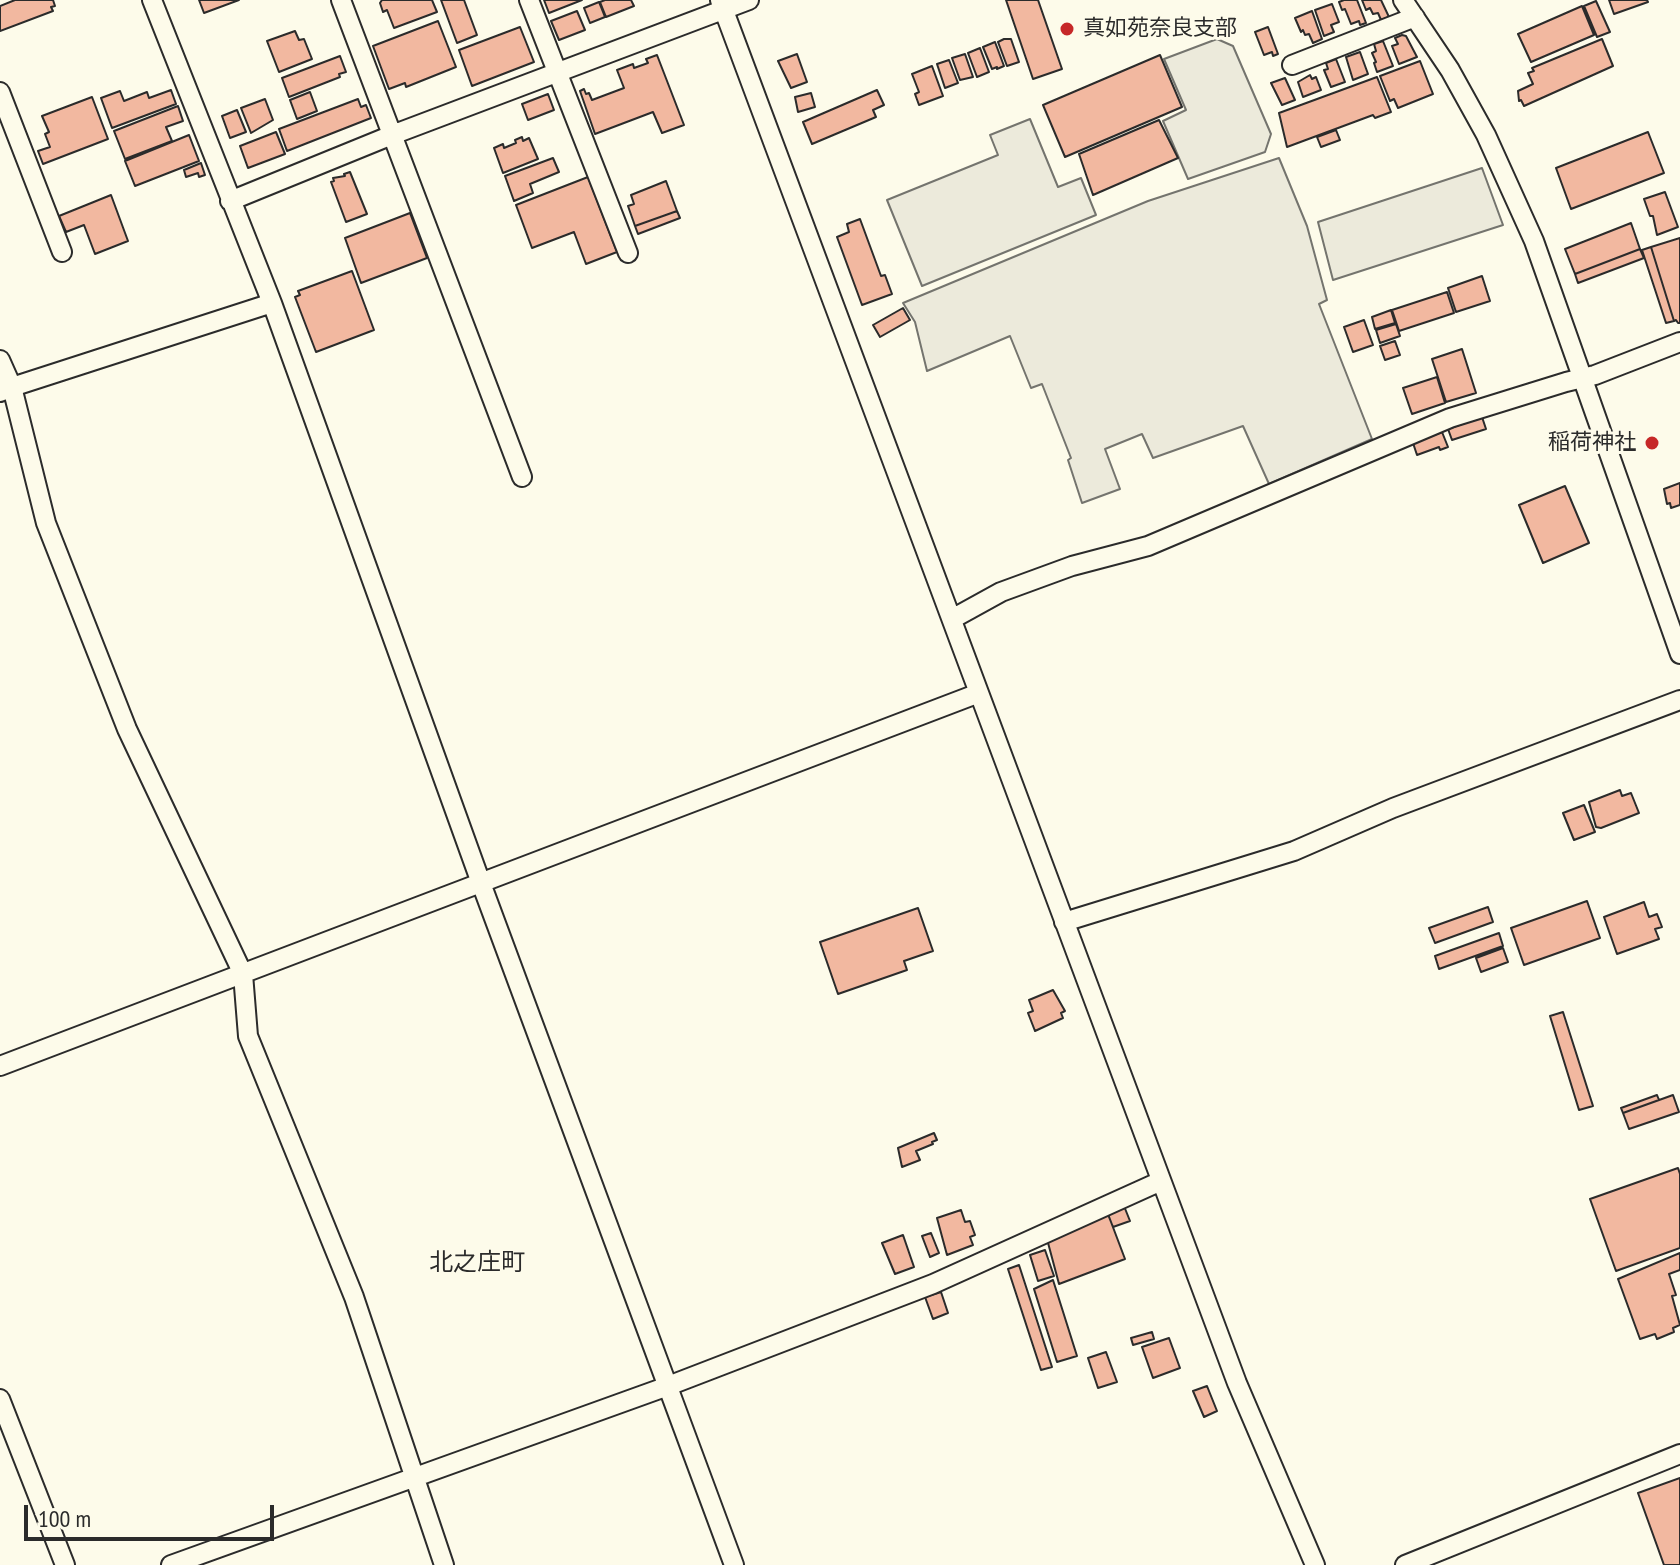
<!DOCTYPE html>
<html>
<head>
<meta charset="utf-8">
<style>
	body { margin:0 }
	#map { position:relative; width:1680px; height:1565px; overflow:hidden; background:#fdfbea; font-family:"PT Sans Narrow",sans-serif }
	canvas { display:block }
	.scale { position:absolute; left:24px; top:1505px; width:250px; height:36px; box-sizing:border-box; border:4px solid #2b2b2b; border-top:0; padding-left:10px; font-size:24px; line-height:28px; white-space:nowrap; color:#2b2b2b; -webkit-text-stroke:6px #fdfbea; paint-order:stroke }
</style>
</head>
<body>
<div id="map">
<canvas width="1680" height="1565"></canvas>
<div class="scale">100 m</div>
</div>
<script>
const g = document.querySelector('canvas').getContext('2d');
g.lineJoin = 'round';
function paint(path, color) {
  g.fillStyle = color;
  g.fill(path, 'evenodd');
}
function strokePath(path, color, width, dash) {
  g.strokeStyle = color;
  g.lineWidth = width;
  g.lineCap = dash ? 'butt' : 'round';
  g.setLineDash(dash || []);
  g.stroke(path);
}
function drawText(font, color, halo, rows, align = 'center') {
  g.font = font + ' "PT Sans Narrow","Noto Sans JP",sans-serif';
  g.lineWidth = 6;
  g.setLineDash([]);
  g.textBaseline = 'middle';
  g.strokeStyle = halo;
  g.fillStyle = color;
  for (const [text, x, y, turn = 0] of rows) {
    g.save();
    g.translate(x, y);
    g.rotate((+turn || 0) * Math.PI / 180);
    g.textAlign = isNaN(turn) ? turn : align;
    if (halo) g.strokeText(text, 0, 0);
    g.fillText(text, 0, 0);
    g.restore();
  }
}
const parking = new Path2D(`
	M1217 39 1233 46 1271 134 1265 152 1188 179 1163 121 1186 110 1164 59Z
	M1030 119 1058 187 1081 178 1096 215 922 286 887 200 998 155 990 135Z
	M1279 158 1307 226 1327 300 1319 304 1372 439 1269 484 1243 426 1153 458 1142 434 1105 449 1120 489 1082 503 1068 460 1071 458 1042 384 1031 388 1010 336 927 371 915 322 903 303 1148 201Z
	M1482 168 1503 225 1333 280 1318 222Z`);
const building = new Path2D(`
	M15 0H53L55 6 51 7 53 11 0 31V6Z
	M199 0H239L204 13Z
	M382 0H432L437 12 394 28 387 10 383 12 380 3Z
	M441 0H464L477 35 457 43Z
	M544 0H582L549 13Z
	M605 0H631L634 6 606 17 600 2Z
	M1006 0H1038L1062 69 1033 79Z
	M1344 0H1357L1366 23 1360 25 1359 21 1351 24 1345 9 1342 10 1339 2Z
	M1362 0H1381L1389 17 1381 20 1378 13 1373 14 1370 8 1366 10Z
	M1609 0H1647L1648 2 1614 14Z
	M1596 1 1610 32 1597 37 1584 6Z
	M599 2 605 17 590 23 584 8Z
	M1332 4 1339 22 1331 25 1334 32 1324 36 1315 10Z
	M1582 6 1594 35 1531 62 1518 34Z
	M577 11 585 30 559 40 551 21Z
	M1312 11 1322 39 1313 43 1309 34 1305 35 1303 30 1301 32 1295 18Z
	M438 21 456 67 406 87 405 83 389 89 373 46Z
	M520 27 534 62 472 86 459 50Z
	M1268 27 1278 54 1273 56 1272 52 1264 55 1255 32Z
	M295 31 299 40 304 39 312 59 279 72 267 41Z
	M1402 35 1406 36 1417 57 1399 64 1392 46 1398 44 1395 38Z
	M1004 39H1011L1019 62 1007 66 998 42Z
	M1602 39 1613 66 1524 106 1521 100 1519 101 1518 91 1533 84 1528 73 1534 71 1532 68Z
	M1383 41 1393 66 1377 72 1374 63 1376 62 1372 53 1376 51 1374 44Z
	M995 42 1004 66 997 69V67L992 69 983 47Z
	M980 48 989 72 977 77 968 53Z
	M1360 52 1368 74 1353 80 1346 57Z
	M797 54 807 82 791 88 778 61Z
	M965 54 973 77 960 80 952 58Z
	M657 55 684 125 662 133 653 112 595 134 580 91 584 89 586 94 589 93 592 100 624 88 617 70 633 64 634 68 648 63 646 59Z
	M1160 55 1182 107 1065 157 1043 105Z
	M340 56 346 72 339 74 340 77 289 97 282 78Z
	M1336 59 1345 82 1331 87 1324 70 1328 69 1326 63Z
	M949 60 958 83 945 88 937 64Z
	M1420 61 1433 94 1398 108 1394 99 1390 101 1380 76Z
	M932 66 943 96 919 105 915 94 919 92 912 74Z
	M1310 75 1312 79 1316 77 1321 90 1303 97 1298 82Z
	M1377 77 1391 112 1375 118 1373 115 1287 147 1279 113Z
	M1285 78 1295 100 1282 105 1271 83Z
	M171 90 176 104 112 128 101 98 120 91 124 101 147 92 149 98Z
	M877 90 884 105 873 110 876 117 812 144 803 122Z
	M310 92 317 111 297 119 290 100Z
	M811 93 815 107 798 112 795 97Z
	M548 94 554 110 528 120 522 104Z
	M92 97 108 139 43 164 38 151 50 147 45 134 49 132 42 116Z
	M265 99 273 120 251 133 241 108Z
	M358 99 361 107 366 105 371 118 287 151 279 129Z
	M178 106 183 121 166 127 172 141 125 159 114 131Z
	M237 110 246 132 230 138 222 116Z
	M1159 120 1178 158 1093 195 1079 154Z
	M1336 130 1340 140 1321 147 1317 137Z
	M276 132 285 154 248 168 240 146Z
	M1648 132 1664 173 1571 209 1556 168Z
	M189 135 199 161 135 186 125 161Z
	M522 137 523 141 529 138 538 159 503 173 494 148 503 144 504 148 516 143 515 140Z
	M553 158 559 172 530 184 533 193 514 201 505 176Z
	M201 163 205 175 199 177 198 173 186 177 184 170Z
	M350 172 367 214 346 222 331 182 334 181 333 178 345 176 344 174Z
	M588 177 617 252 586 264 574 232 532 248 516 205Z
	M666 181 677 211 635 226 628 206 634 204 631 195Z
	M1665 192 1678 227 1657 235 1653 216H1650L1644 199Z
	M111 195 128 241 95 254 84 225 66 232 59 216Z
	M677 211 680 218 638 234 635 226Z
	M410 213 427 258 361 283 345 238Z
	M860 219 881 276 885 275 892 294 862 305 837 237 849 232 847 224Z
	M1631 223 1640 249 1575 274 1565 249Z
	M1680 238V323H1678L1676 320 1674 321 1651 247Z
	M1651 247 1674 321 1666 323 1642 250Z
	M1640 249 1644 258 1578 283 1575 274Z
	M352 271 374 330 316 352 295 297 300 295 298 291Z
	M1482 276 1490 301 1456 312 1448 288Z
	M1447 292 1454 313 1399 331 1392 310Z
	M903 308 910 320 880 337 873 325Z
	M1391 310 1395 323 1375 329 1372 317Z
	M1364 320 1373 345 1353 352 1344 327Z
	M1396 324 1400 336 1380 343 1376 330Z
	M1395 341 1400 355 1385 360 1380 346Z
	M1462 349 1476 393 1446 402 1432 359Z
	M1437 377 1445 403 1412 414 1403 388Z
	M1482 417 1486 429 1452 440 1448 429Z
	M1442 432 1448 447 1440 450 1439 447 1417 455 1413 443Z
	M1680 483V505L1671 508 1670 503 1667 504 1664 489Z
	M1565 486 1589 543 1543 563 1519 505Z
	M1620 790 1622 796 1631 793 1639 813 1601 828 1596 827 1589 802Z
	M1584 805 1595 832 1574 840 1563 813Z
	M1587 901 1600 938 1524 965 1511 928Z
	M1644 902 1649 917 1657 914 1662 927 1655 929 1659 939 1617 954 1604 917Z
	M1488 907 1493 922 1435 943 1429 928Z
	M918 908 933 951 904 961 907 970 838 994 820 942Z
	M1499 933 1503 946 1439 969 1435 956Z
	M1503 948 1508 962 1481 972 1476 958Z
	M1053 990 1065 1011 1061 1013 1063 1018 1035 1031 1028 1013 1033 1011 1029 1000Z
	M1563 1012 1593 1106 1579 1110 1550 1016Z
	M1657 1095 1659 1100 1623 1113 1621 1108Z
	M1673 1095 1679 1112 1629 1129 1623 1113Z
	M934 1133 937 1140 932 1142 933 1144 916 1151 920 1160 902 1167 898 1148Z
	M1678 1168 1680 1174V1248L1616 1271 1590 1199Z
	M1124 1206 1130 1221 1113 1227 1107 1212Z
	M961 1210 965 1222 970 1221 975 1235 970 1237 973 1245 947 1255 937 1218Z
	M1108 1214 1125 1259 1059 1284 1047 1239Z
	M931 1233 939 1253 930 1257 922 1236Z
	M903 1235 914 1267 895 1274 882 1243Z
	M1045 1250 1054 1276 1038 1281 1030 1255Z
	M1680 1253V1270L1669 1274 1676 1295 1672 1296 1680 1325 1673 1328 1674 1332 1657 1339 1655 1334 1640 1339 1618 1279Z
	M1019 1265 1052 1367 1041 1370 1008 1269Z
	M1053 1280 1077 1356 1057 1362 1034 1289Z
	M941 1292 948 1313 933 1319 925 1297Z
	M1152 1332 1154 1339 1133 1345 1131 1338Z
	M1169 1338 1180 1368 1153 1378 1142 1347Z
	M1106 1352 1117 1382 1098 1388 1088 1358Z
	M1207 1386 1217 1411 1204 1417 1193 1391Z
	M1680 1478V1565H1664L1638 1493Z`);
const minor = new Path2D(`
	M152 0 272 303 481 883 734 1565
	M341 0 522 477
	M529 0 628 253
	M720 0 1237 1383 1315 1565
	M1403 0 1450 70 1486 135 1534 241 1680 654
	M1292 65 1415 17
	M0 92 62 252
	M230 201 392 135 749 0
	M272 303 12 387 46 523 127 729 243 974 248 1036 354 1297 444 1565
	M0 360 12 387 0 392
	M952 619 1001 592 1072 566 1148 546 1450 418 1566 382 1595 375 1680 342
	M1064 922 1294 851 1393 808 1680 700
	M0 1066 979 693
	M0 1399 65 1565
	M171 1565 668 1386 933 1284 1161 1181
	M1405 1565 1680 1454`);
const markers = [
	[1067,29,8,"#c62828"],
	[1652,443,8,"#c62828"]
];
const poiNames = [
	["真如苑奈良支部",1083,29],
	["稲荷神社",1636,443,"right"]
];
const neighbourhoodNames = [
	["北之庄町",477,1263]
];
paint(parking, '#eceadb');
strokePath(parking, '#74746e', 2);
paint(building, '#f2b8a0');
strokePath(building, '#2b2b2b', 2);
strokePath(minor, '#2b2b2b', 22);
strokePath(minor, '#fdfbea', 18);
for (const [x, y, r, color] of markers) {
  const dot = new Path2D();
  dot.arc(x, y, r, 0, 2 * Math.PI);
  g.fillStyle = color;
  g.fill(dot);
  strokePath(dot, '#fdfbea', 3);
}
drawText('22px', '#2b2b2b', '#fdfbea', poiNames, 'left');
drawText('24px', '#2b2b2b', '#fdfbea', neighbourhoodNames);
</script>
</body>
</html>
